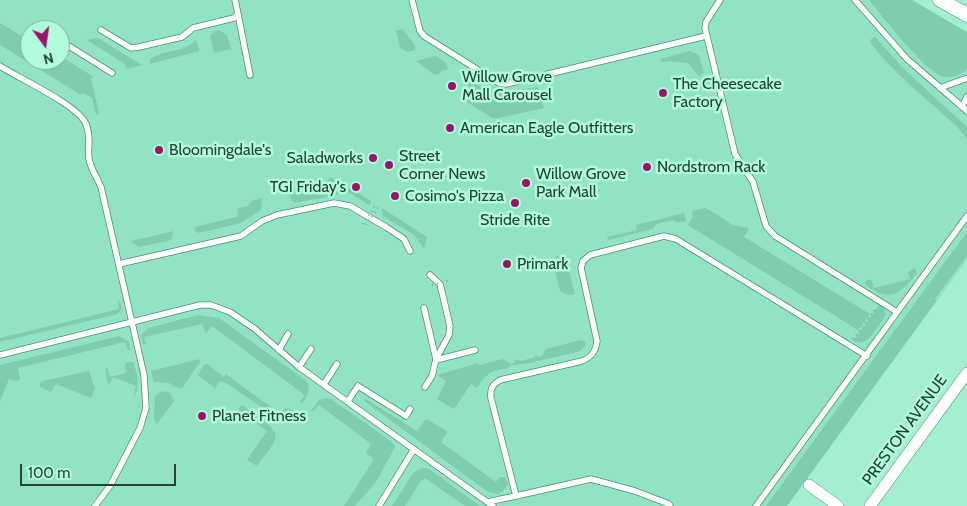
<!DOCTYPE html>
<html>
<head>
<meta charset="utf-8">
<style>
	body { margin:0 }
	#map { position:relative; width:967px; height:506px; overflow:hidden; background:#a5efd1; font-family:Cabin,sans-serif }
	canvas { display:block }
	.north { position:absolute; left:20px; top:20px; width:50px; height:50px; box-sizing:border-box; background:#b2fcde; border:1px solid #79b29b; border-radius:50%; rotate:166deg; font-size:14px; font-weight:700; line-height:20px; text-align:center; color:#244237 }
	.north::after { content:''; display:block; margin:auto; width:18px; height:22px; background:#98156b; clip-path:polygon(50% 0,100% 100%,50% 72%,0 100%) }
	.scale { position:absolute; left:20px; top:464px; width:156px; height:22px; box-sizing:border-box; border:2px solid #244237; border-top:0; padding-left:6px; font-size:15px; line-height:18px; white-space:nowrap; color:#244237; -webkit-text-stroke:4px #b2fcde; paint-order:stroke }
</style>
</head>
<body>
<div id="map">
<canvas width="967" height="506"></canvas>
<div class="north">N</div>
<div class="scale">100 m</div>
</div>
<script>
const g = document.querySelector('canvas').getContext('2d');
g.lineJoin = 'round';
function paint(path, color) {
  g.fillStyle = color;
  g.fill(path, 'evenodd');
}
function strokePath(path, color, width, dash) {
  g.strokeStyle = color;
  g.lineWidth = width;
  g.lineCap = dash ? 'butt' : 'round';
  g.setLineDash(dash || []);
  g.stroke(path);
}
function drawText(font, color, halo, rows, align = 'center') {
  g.font = font + ' Cabin,sans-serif';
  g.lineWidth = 5;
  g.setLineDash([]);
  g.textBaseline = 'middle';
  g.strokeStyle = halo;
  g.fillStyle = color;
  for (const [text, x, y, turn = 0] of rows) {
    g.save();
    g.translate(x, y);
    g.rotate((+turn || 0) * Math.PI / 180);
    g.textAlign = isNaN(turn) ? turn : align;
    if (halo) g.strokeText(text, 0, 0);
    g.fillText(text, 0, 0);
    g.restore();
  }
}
const built = new Path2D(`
	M0 0H912L967 32V260L787 506H0ZM30 30H60V60H30Z`);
const green = new Path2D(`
	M869 0H912L965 31 967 32V69C961 75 951 79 942 76 924 70 883 17 869 0Z
	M0 23 30 41V60H60V56L94 77 91 78 99 113 96 115 92 98 83 93 81 95 0 45Z
	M403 29 415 46V50L408 52 400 48 396 31Z
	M219 30 227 35 231 49 214 53 210 35 214 33V31Z
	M875 37 904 69 967 127V140C960 127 948 119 937 109 914 88 889 68 870 42L871 39Z
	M98 38 142 65H143L126 69 125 64 87 40Z
	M196 40 199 51 150 64V60C161 49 182 54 196 40Z
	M690 51 699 55 704 73 699 76 688 63 670 61 662 62 660 59Z
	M434 56 438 57 446 63 448 69 441 71 439 74 435 75 416 61Z
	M466 76 480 84 479 86C504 101 511 89 538 87L544 108 494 119 465 101 462 104 460 102 469 88Z
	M330 177 357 194 358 193 372 202 369 205 350 193 344 192C333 198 309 199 295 203L291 200 288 192 297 190 302 193 322 189Z
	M262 198 261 210 241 223 199 233 195 231V227L236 217 238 216 237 209 248 206 251 201Z
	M382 208 427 237 424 248 414 235 383 216Z
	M705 208 720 216 732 225 749 228 744 237 870 314 858 330 688 225 693 216 692 211Z
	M684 213 686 221 677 223 674 220 656 224 653 229 608 240 607 237 637 230 636 225Z
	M174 231 171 240 139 247 131 241Z
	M967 232V256L935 299 937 300 787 506H766Z
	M557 256 567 263 575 294 567 295 560 291 553 262Z
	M915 268 917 273C901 294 889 304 865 284L866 281 871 279 874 288 910 279 908 272Z
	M119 300 122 308 118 314 0 342V338L119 309 118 301Z
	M880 304 884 307 886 315C878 326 868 348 853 341Z
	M198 315 219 318 305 380C313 389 307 395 302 404L300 402 305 395 212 326 206 333 202 324 144 337 146 345 143 344 141 335 148 328Z
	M119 336 128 341 131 350H128L125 342 18 368 20 379 17 381 9 379 0 401V365Z
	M581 340 585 341 586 344 581 351 530 363 512 365C507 370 499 369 492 372 485 376 481 382 477 388L471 384 454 409 437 399 446 381 437 375 478 363 479 365 503 359 511 364 514 363 516 359 520 361 533 358 536 355 539 357 542 356 546 349Z
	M199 359 200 362 182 388 175 387 169 383 154 382 151 371Z
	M127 362H133C137 372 140 386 135 396L134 395 136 386 113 377 109 385 108 384 105 368 108 369 110 377 126 373 125 365Z
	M207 364 224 377 226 374 280 414 284 409 289 408 294 411V415L288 422 284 423 228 384 220 381 215 388 198 375 204 365Z
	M89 371 95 389 91 398 56 384 51 392 40 387V383L43 381Z
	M162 391 170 393 174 401 157 424 154 420 155 396Z
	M326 398 331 399 392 442 395 447 376 482 355 506H344L374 459 366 453 371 444 319 405 312 412 311 411 319 400Z
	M366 399 417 431 426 419 447 431V433L441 442 496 482 500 477H505L508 484 505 489 498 494 488 492 364 401Z
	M242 405C251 412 280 427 275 440 271 449 262 458 257 466L247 460 267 431 238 410Z
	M422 468 429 469 480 506H465L425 478 420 482 405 506H392L413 473Z`);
const path = new Path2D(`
	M853 339 876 308`);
const service = new Path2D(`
	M412 0 420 31 424 36 499 83 506 84 536 77 706 36
	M720 0 706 22 705 28 735 154 753 182 766 226 775 236 897 312
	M855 0 907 59 967 111
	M238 14 250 75
	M101 30 131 48 139 47 182 37 193 28 234 18 238 14 235 0
	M61 41 112 73
	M0 66C20 79 78 105 86 124 92 140 87 146 89 159 91 170 97 177 101 187L144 375 146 408 140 428 110 486 95 506
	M940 88 967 78
	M962 107 967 97
	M119 264 241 236 262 221 277 215 334 203 350 206 386 227 404 239 410 251
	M430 275 440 284 450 326 449 335 436 359
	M424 308 436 359 432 376 425 387
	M279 350 288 334
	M0 355 200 305H211L230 312 255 329 299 367 493 506
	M436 360 475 350
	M299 367 311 349
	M324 384 337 364
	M348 401 358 386 406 416 410 409
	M516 496 591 479 635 491 669 504 670 506
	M487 502 516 496 491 398C490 389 492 385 500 380L582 361C592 357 596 351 597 341L581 268 583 261 590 255 664 236 676 239 867 356
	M379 506 414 449
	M756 506 967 216`);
const minor = new Path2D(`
	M809 485 838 506
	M870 506 967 373`);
const tertiary = new Path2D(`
	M940 0 967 15`);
const pathBridge = new Path2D(`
	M363 224 376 204
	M366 225 379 206
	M432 285 451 280`);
const markers = [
	[452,86,5,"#98156b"],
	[663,93,5,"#98156b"],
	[450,128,5,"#98156b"],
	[159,150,5,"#98156b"],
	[373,158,5,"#98156b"],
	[389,165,5,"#98156b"],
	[647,167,5,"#98156b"],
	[526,183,5,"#98156b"],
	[356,187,5,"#98156b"],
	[395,196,5,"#98156b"],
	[515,203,5,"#98156b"],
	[507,264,5,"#98156b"],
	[202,416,5,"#98156b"]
];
const poiNames = [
	["Willow Grove",462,77],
	["Mall Carousel",462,95],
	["The Cheesecake",673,84],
	["Factory",673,102],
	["American Eagle Outfitters",460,128],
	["Bloomingdale's",169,150],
	["Street",399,156],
	["Corner News",399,174],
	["Saladworks",363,158,"right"],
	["Nordstrom Rack",657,167],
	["Willow Grove",536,174],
	["Park Mall",536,192],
	["TGI Friday's",346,187,"right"],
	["Cosimo's Pizza",405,196],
	["Stride Rite",515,220,"center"],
	["Primark",517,264],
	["Planet Fitness",212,416]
];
const streetNames = [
	["PRESTON AVENUE",905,430,-54]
];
paint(built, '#91e3c3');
paint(green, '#80ccae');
strokePath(service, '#499176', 7);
strokePath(minor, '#499176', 12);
strokePath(tertiary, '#499176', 15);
strokePath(path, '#71aa93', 2, [1, 4]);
strokePath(service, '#fff', 5.5);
strokePath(minor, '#fff', 11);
strokePath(tertiary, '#fff', 14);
strokePath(pathBridge, '#71aa93', 2, [1, 4]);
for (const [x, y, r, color] of markers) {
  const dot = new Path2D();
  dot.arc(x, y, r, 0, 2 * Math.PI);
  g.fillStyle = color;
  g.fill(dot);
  strokePath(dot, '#b2fcde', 2);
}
drawText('16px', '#244237', '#b2fcde', poiNames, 'left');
drawText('16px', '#244237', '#b2fcde', streetNames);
</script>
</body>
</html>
